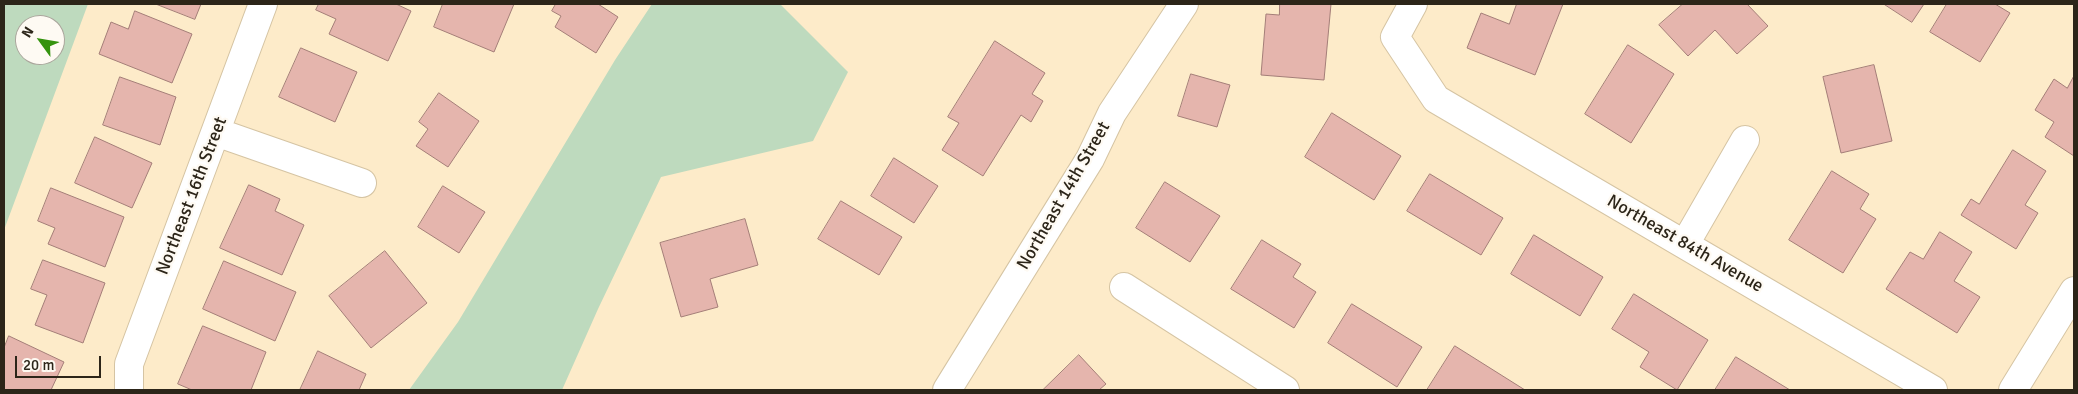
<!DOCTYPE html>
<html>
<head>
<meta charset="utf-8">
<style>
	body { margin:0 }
	#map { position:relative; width:2078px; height:394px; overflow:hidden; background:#fdebc9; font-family:Signika,sans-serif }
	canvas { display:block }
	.frame { position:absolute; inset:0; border:5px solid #2c2519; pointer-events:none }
	.north { position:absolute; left:15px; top:15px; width:50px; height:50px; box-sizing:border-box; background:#fefaf3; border:1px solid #aaa59c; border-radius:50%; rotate:302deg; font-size:14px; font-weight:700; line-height:20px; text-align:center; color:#2c2519 }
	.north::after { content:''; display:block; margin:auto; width:18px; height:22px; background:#35930e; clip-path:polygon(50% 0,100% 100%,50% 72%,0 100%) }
	.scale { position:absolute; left:15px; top:356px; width:86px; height:22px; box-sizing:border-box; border:2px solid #2c2519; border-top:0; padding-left:6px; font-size:15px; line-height:18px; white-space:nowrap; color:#2c2519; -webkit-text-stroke:4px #fefaf3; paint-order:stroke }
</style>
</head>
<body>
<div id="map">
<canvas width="2078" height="394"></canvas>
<div class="frame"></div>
<div class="north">N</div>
<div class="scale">20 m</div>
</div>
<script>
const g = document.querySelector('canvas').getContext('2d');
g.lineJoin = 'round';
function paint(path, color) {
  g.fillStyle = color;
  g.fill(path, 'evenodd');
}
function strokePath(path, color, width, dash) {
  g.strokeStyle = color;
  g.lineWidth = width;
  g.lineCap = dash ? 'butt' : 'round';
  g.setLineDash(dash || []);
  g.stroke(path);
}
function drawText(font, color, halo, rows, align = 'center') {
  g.font = font + ' Signika,sans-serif';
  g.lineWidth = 4.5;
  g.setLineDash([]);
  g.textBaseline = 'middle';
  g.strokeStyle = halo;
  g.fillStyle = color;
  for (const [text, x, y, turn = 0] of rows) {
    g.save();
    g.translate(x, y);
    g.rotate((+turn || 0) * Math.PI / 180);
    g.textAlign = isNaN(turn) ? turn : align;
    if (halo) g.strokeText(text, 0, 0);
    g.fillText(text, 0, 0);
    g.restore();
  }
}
const green = new Path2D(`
	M4 4H88L4 230ZM25 25H55V55H25Z
	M652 4H780L848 72 813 141 661 177 598 309 562 390H409L458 322 615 60Z`);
const building = new Path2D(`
	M156 4H201L195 19Z
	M319 4H396L411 11 388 61 329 34 336 19 316 10Z
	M443 4H514L494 52 434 27Z
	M556 4H598L618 17 596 53 555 27 561 16 552 11Z
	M1280 4H1331L1324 80 1261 75 1266 14 1279 15Z
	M1517 4H1563L1535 75 1467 48 1481 13 1509 24Z
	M1683 4H1747L1768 26 1737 54 1715 30 1688 56 1659 25Z
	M1884 4H1924L1912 22Z
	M1947 4H1995L2010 13 1980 62 1930 32Z
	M135 11 192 34 172 83 99 54 111 22 128 29Z
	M995 41 1045 73 1032 94 1043 101 1031 122 1021 115 983 176 942 150 959 123 948 117Z
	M1628 45 1674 74 1631 143 1585 114Z
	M301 48 357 72 335 122 279 97Z
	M1874 65 1892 141 1841 153 1823 77Z
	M1191 74 1230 85 1217 127 1178 116Z
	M2074 76V156L2045 137 2054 122 2035 110 2054 79 2067 88Z
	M120 77 176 97 160 145 103 125Z
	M439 93 479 121 448 167 416 146 428 129 419 122Z
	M1332 113 1401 156 1374 200 1305 157Z
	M95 137 152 163 132 208 75 183Z
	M2013 150 2046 171 2025 205 2038 213 2016 249 1961 215 1971 199 1979 204Z
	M894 158 938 186 914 223 871 196Z
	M1832 171 1869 194 1860 209 1876 219 1843 273 1789 240Z
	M1430 174 1503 218 1481 255 1407 211Z
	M1165 182 1220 216 1190 262 1136 228Z
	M249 185 280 199 275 211 304 225 282 275 220 248Z
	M443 186 485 212 459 253 418 227Z
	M51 188 124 217 105 267 48 244 55 228 38 221Z
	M841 201 902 237 879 275 818 239Z
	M745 219 758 265 710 279 718 307 681 317 660 243Z
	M1940 232 1972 252 1954 281 1980 297 1957 333 1886 289 1910 252 1923 259Z
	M1534 235 1603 277 1580 316 1511 274Z
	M1262 240 1301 264 1293 277 1316 292 1294 328 1231 289Z
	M385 251 427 303 371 348 329 296Z
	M43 260 105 283 83 343 35 325 47 295 31 289Z
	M224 261 296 292 275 341 203 309Z
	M1634 294 1708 340 1677 390 1640 367 1649 352 1612 329Z
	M1352 304 1422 347 1397 387 1328 343Z
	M203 326 266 352 251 390H192L178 384Z
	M9 336 64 362 51 390H4V348Z
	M1455 346 1525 390H1427Z
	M318 351 366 374 359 390H300Z
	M1079 355 1106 384 1099 390H1043Z
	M1736 357 1790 390H1715Z`);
const minor = new Path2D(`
	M1413 4 1395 37 1436 99 1933 390
	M216 132 362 183
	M1685 244 1745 140
	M1124 287 1285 390
	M129 390V364L263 4
	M947 390 1090 159 1112 113 1184 4
	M2013 390 2074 291`);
const streetNames = [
	["Northeast 16th Street",192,196,-69],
	["Northeast 14th Street",1064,196,-60],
	["Northeast 84th Avenue",1685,244,30]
];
paint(green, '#bedabe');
paint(building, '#e5b5ad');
strokePath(building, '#a47e78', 1);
strokePath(minor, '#d5c4a3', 30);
strokePath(minor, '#fff', 28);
drawText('18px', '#2c2519', '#fefaf3', streetNames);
</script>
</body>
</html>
